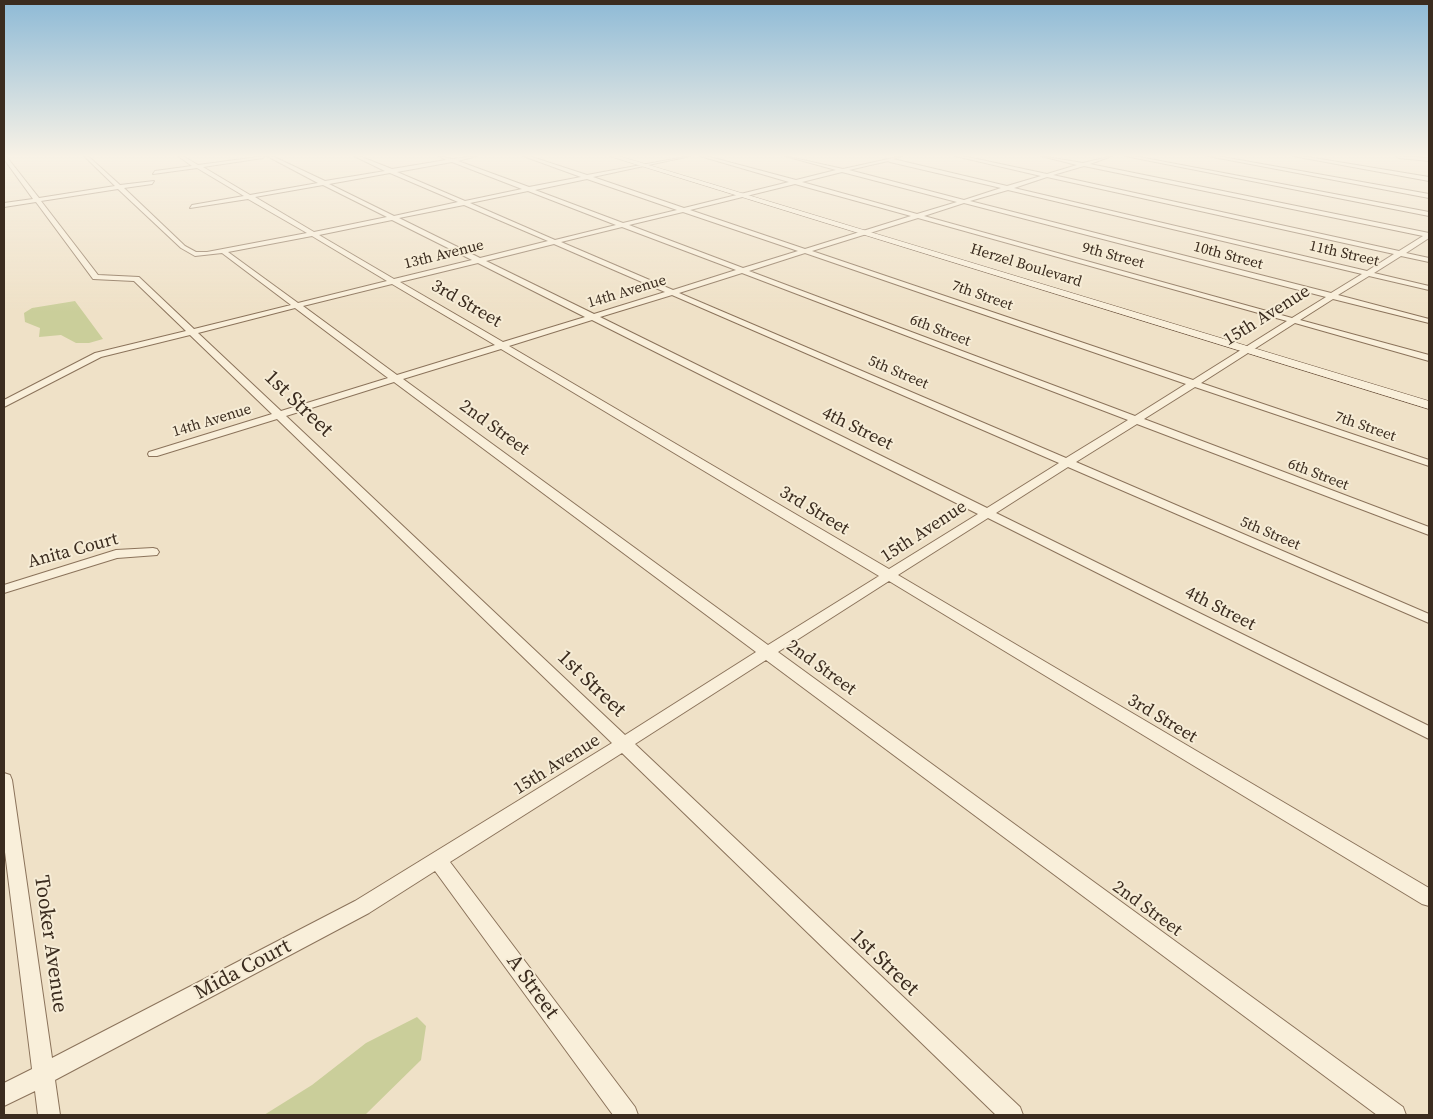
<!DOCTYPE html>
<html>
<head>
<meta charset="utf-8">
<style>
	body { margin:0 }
	#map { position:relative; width:1433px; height:1119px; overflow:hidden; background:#efe1c7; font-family:"Source Serif 4",serif }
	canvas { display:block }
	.frame { position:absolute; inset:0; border:5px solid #3b2c1f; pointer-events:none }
</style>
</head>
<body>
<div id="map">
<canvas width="1433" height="1119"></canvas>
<div class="frame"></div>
</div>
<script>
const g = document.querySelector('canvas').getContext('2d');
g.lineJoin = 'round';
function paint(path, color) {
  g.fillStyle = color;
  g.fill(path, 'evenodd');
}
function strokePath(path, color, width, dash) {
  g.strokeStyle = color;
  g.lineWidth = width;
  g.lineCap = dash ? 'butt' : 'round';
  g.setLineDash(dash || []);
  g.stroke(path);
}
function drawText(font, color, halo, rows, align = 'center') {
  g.font = font + ' "Source Serif 4",serif';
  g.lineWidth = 4;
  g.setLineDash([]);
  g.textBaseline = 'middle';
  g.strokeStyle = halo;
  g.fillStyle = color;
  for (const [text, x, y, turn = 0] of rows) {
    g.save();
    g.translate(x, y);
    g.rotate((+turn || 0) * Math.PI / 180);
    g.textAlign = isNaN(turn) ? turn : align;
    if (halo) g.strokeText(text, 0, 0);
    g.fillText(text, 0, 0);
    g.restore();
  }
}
const green = new Path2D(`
	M75 301 103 339 89 343H76L61 335 39 337 40 328 25 322 24 313 32 308Z
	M417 1017 426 1026 421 1060 365 1115H264L312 1085 366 1043Z`);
const street = new Path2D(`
	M4 156H6L39 198 115 186 84 156H88L120 185 154 181 152 184 124 188 185 246 196 252H207L307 233 248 199 190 208 192 205 244 196 197 168 153 174 155 171 192 166 178 156H183L198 165 265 156 263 158 203 167 250 195 318 183 267 156H272L325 181 385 171 354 156H359L392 169 446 160 439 156 452 159 477 156 458 161 529 187 581 177 523 156H529L587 175 690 156 593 177 684 208 789 182 700 156H706L796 180 836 170 785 156 843 169 902 156 893 159 1007 186 1041 176 955 156H963L1047 174 1077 165 1041 156 1083 163 1112 156 1090 164 1429 233V238L1406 253 1429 258V262L1401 256 1374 273 1429 286V290L1369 276 1338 295 1429 319V323L1333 299 1300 320 1429 355V361L1295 323 1201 383 1429 460V466L1195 387 1144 419 1429 527V535L1137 424 1076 462 1429 614V623L1068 467 996 513 1429 726V739L988 518 898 575 1429 888V906L1422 904 889 581 778 652 1403 1107 1406 1115H1377L766 660 635 744 1020 1107 1023 1115H996L622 753 450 862 635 1107 638 1115H613L435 871 369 913 55 1080 60 1115H38L35 1091 4 1106V1083L32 1069 4 844V773L10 775 12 780 52 1058 355 901 612 743 277 419 157 456H149L148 454 149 452 272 414 190 335 101 357 4 407V400L95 353 186 331 134 281 93 279 36 202 4 207V203L33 199 4 159ZM888 161 890 162 1001 188 964 200 849 170ZM452 162 522 189 465 201 397 172ZM1084 166 1423 236 1399 251 1053 175ZM842 172 957 202 917 214 802 182ZM390 173 458 202 394 216 329 184ZM1047 177 1394 254 1367 271 1014 188ZM587 179 677 210 623 223 535 190ZM795 184 911 216 805 249 690 210ZM323 185 387 217 314 232 255 197ZM118 189 181 248 195 256 222 253 291 305 194 329 139 277 98 275 41 201ZM1008 190 1362 274 1331 293 970 201ZM528 191 616 225 555 240 470 203ZM964 203 1326 297 1292 318 924 216ZM464 205 548 241 480 258 399 218ZM683 212 798 251 743 268 629 225ZM918 218 1287 321 1193 380 812 251ZM392 220 472 260 394 279 319 235ZM622 227 736 270 673 290 561 242ZM312 236 387 281 298 303 228 252ZM554 244 665 292 594 314 486 261ZM805 253 1186 384 1135 416 749 271ZM478 263 585 317 503 342 400 282ZM742 273 1128 420 1066 458 679 293ZM392 284 495 345 397 375 303 306ZM672 295 1059 463 987 508 600 317ZM295 308 388 378 281 411 198 333ZM592 320 978 514 889 569 509 346ZM501 349 879 576 768 645 403 379ZM394 382 756 652 625 735 286 416Z
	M1125 156H1134L1429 212V216Z
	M1208 156H1217L1429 194V198Z
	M1293 156H1302L1429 177V181Z
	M1396 156 1429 158V161L1399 158Z
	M153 548 157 549 159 552 157 555 117 558 4 593V585L116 550Z`);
const secondary = new Path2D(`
	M609 156H619L1429 401V409Z`);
const farStreetnames = [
	["11th Street",1344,254,13],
	["13th Avenue",444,255,-14],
	["9th Street",1113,256,15],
	["10th Street",1228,256,15],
	["Herzel Boulevard",1026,266,17],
	["14th Avenue",627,292,-17],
	["7th Street",982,296,19],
	["6th Street",940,331,21],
	["5th Street",898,373,23],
	["14th Avenue",212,421,-17],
	["7th Street",1365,427,19],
	["6th Street",1318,475,21],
	["5th Street",1270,534,23]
];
const streetNames = [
	["3rd Street",466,304,30],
	["15th Avenue",1267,316,-32],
	["2nd Street",494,428,36],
	["4th Street",857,429,26],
	["3rd Street",814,511,31],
	["15th Avenue",924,532,-33],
	["Anita Court",73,551,-15],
	["4th Street",1220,609,27],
	["2nd Street",821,668,36],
	["3rd Street",1162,719,31],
	["15th Avenue",557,765,-32],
	["2nd Street",1147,909,36]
];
const nearStreetnames = [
	["1st Street",298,404,44],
	["1st Street",591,684,44],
	["Tooker Avenue",50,944,82],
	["1st Street",884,963,44],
	["Mida Court",243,970,-28],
	["A Street",532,987,54]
];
paint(green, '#cace9a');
strokePath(street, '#8b735b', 2);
strokePath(secondary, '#6d543f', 1);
paint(street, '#f9efda');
paint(secondary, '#f9efda');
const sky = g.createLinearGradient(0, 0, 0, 312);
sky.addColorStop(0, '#8ebad6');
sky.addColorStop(0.5, '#f8f2e6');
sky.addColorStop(1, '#f8f2e600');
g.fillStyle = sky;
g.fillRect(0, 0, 1433, 312);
drawText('15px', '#3b2c1f', '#f6ecd6', farStreetnames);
drawText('18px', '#3b2c1f', '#f6ecd6', streetNames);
drawText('21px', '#3b2c1f', '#f6ecd6', nearStreetnames);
</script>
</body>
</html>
